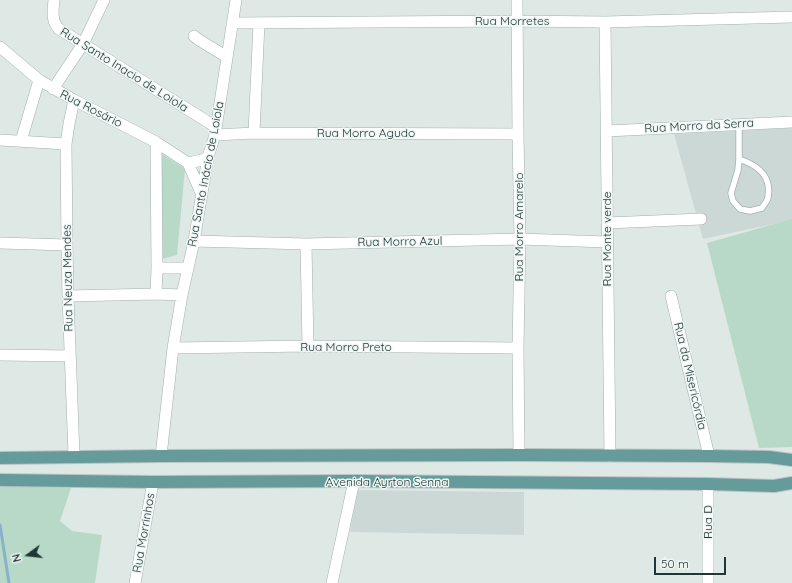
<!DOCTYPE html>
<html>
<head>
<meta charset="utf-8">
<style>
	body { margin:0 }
	#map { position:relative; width:792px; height:583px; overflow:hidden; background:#dee9e6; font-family:Quicksand,sans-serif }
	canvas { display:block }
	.north { position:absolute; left:8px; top:535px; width:40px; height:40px; -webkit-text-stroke:3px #eef6f4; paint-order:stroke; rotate:255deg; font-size:11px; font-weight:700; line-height:16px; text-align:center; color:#213736 }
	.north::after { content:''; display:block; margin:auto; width:14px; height:18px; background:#213736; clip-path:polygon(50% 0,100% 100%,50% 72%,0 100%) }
	.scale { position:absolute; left:654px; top:557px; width:72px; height:18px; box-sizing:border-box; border:2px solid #213736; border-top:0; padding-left:5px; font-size:12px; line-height:14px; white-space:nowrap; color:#213736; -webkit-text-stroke:3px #eef6f4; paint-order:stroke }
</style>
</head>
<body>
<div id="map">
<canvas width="792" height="583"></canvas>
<div class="north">N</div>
<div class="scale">50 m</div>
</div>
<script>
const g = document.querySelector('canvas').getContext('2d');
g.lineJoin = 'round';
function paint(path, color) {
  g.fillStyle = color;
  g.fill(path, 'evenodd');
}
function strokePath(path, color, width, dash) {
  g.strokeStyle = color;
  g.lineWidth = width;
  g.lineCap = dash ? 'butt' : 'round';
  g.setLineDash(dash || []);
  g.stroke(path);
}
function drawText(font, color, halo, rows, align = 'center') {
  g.font = font + ' Quicksand,sans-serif';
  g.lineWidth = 3;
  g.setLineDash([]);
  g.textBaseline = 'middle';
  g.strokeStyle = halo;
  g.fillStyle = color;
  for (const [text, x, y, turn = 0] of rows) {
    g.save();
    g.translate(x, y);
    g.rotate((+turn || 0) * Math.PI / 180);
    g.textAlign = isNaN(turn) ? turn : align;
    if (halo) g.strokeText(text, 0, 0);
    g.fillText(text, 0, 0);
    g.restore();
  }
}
const built = new Path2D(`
	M792 128V220L703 239 674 134Z
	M357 490 524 492V535L350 532Z`);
const green = new Path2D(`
	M158 151 185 169 177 255 162 259Z
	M792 219V447L759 448 707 243Z
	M0 486 71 488 60 521 72 531 102 535 95 583H0Z`);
const stream = new Path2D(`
	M0 525 9 583`);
const service = new Path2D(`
	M739 159C757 165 772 175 768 197 768 201 764 204 762 208L750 211 740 209 733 201 731 193 738 170 739 159V125`);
const minor = new Path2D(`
	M54 0C53 10 51 21 59 29L216 127
	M517 0 518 134 520 239 518 348 519 455
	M605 22 610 456
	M232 23 517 21 605 22 792 17
	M194 36 199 40 227 57
	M0 47 39 80 74 100 156 142 188 163 202 195
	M53 89 83 44 104 0
	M74 100 69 124 66 144 67 245 68 296 74 456
	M607 131 792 122
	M254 133 259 23
	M215 135 254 133 518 134
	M0 140 66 144
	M21 141 39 80
	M188 163 202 160 208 157
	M607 223 701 219
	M194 241 306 244 520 239 607 242
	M0 243 67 245
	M306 244 308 346
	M157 268H188
	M156 294 157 268 156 142
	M68 296 156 294 182 295
	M671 296 709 456
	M173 348 308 346 518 348
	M0 355 70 356
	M161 456 173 348 182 295 194 241 208 157 215 135 236 0
	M708 484V583
	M135 583 153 482
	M332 583 354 481`);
const primary = new Path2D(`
	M0 458 161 456 519 455 709 456 769 457 792 460
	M0 480 153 482 354 481 708 484 774 486 792 483`);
const streetNames = [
	["Rua Morretes",512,21],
	["Rua Santo Inacio de Loiola",124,70,32],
	["Rua Rosário",91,109,27],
	["Rua Morro da Serra",699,126,-3],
	["Rua Morro Agudo",366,133],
	["Rua Santo Inácio de Loiola",206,174,-79],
	["Rua Morro Amarelo",519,227,-90],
	["Rua Monte verde",607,239,-90],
	["Rua Morro Azul",400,242,-1],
	["Rua Neuza Mendes",68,278,-91],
	["Rua Morro Preto",346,347],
	["Rua da Misericórdia",690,376,77],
	["Avenida Ayrton Senna",387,482],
	["Rua D",708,522,-90],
	["Rua Morrinhos",144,533,-80]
];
paint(built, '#ccd8d6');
paint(green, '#b8d9c8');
strokePath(stream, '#89b1cb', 3);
strokePath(service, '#a2b0ae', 7);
strokePath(minor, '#a2b0ae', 12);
strokePath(primary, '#bcc3c3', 14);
strokePath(service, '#fff', 5.5);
strokePath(minor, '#fff', 11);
strokePath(primary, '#659b9a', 12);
drawText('12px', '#213736', '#eef6f4', streetNames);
</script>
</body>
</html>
